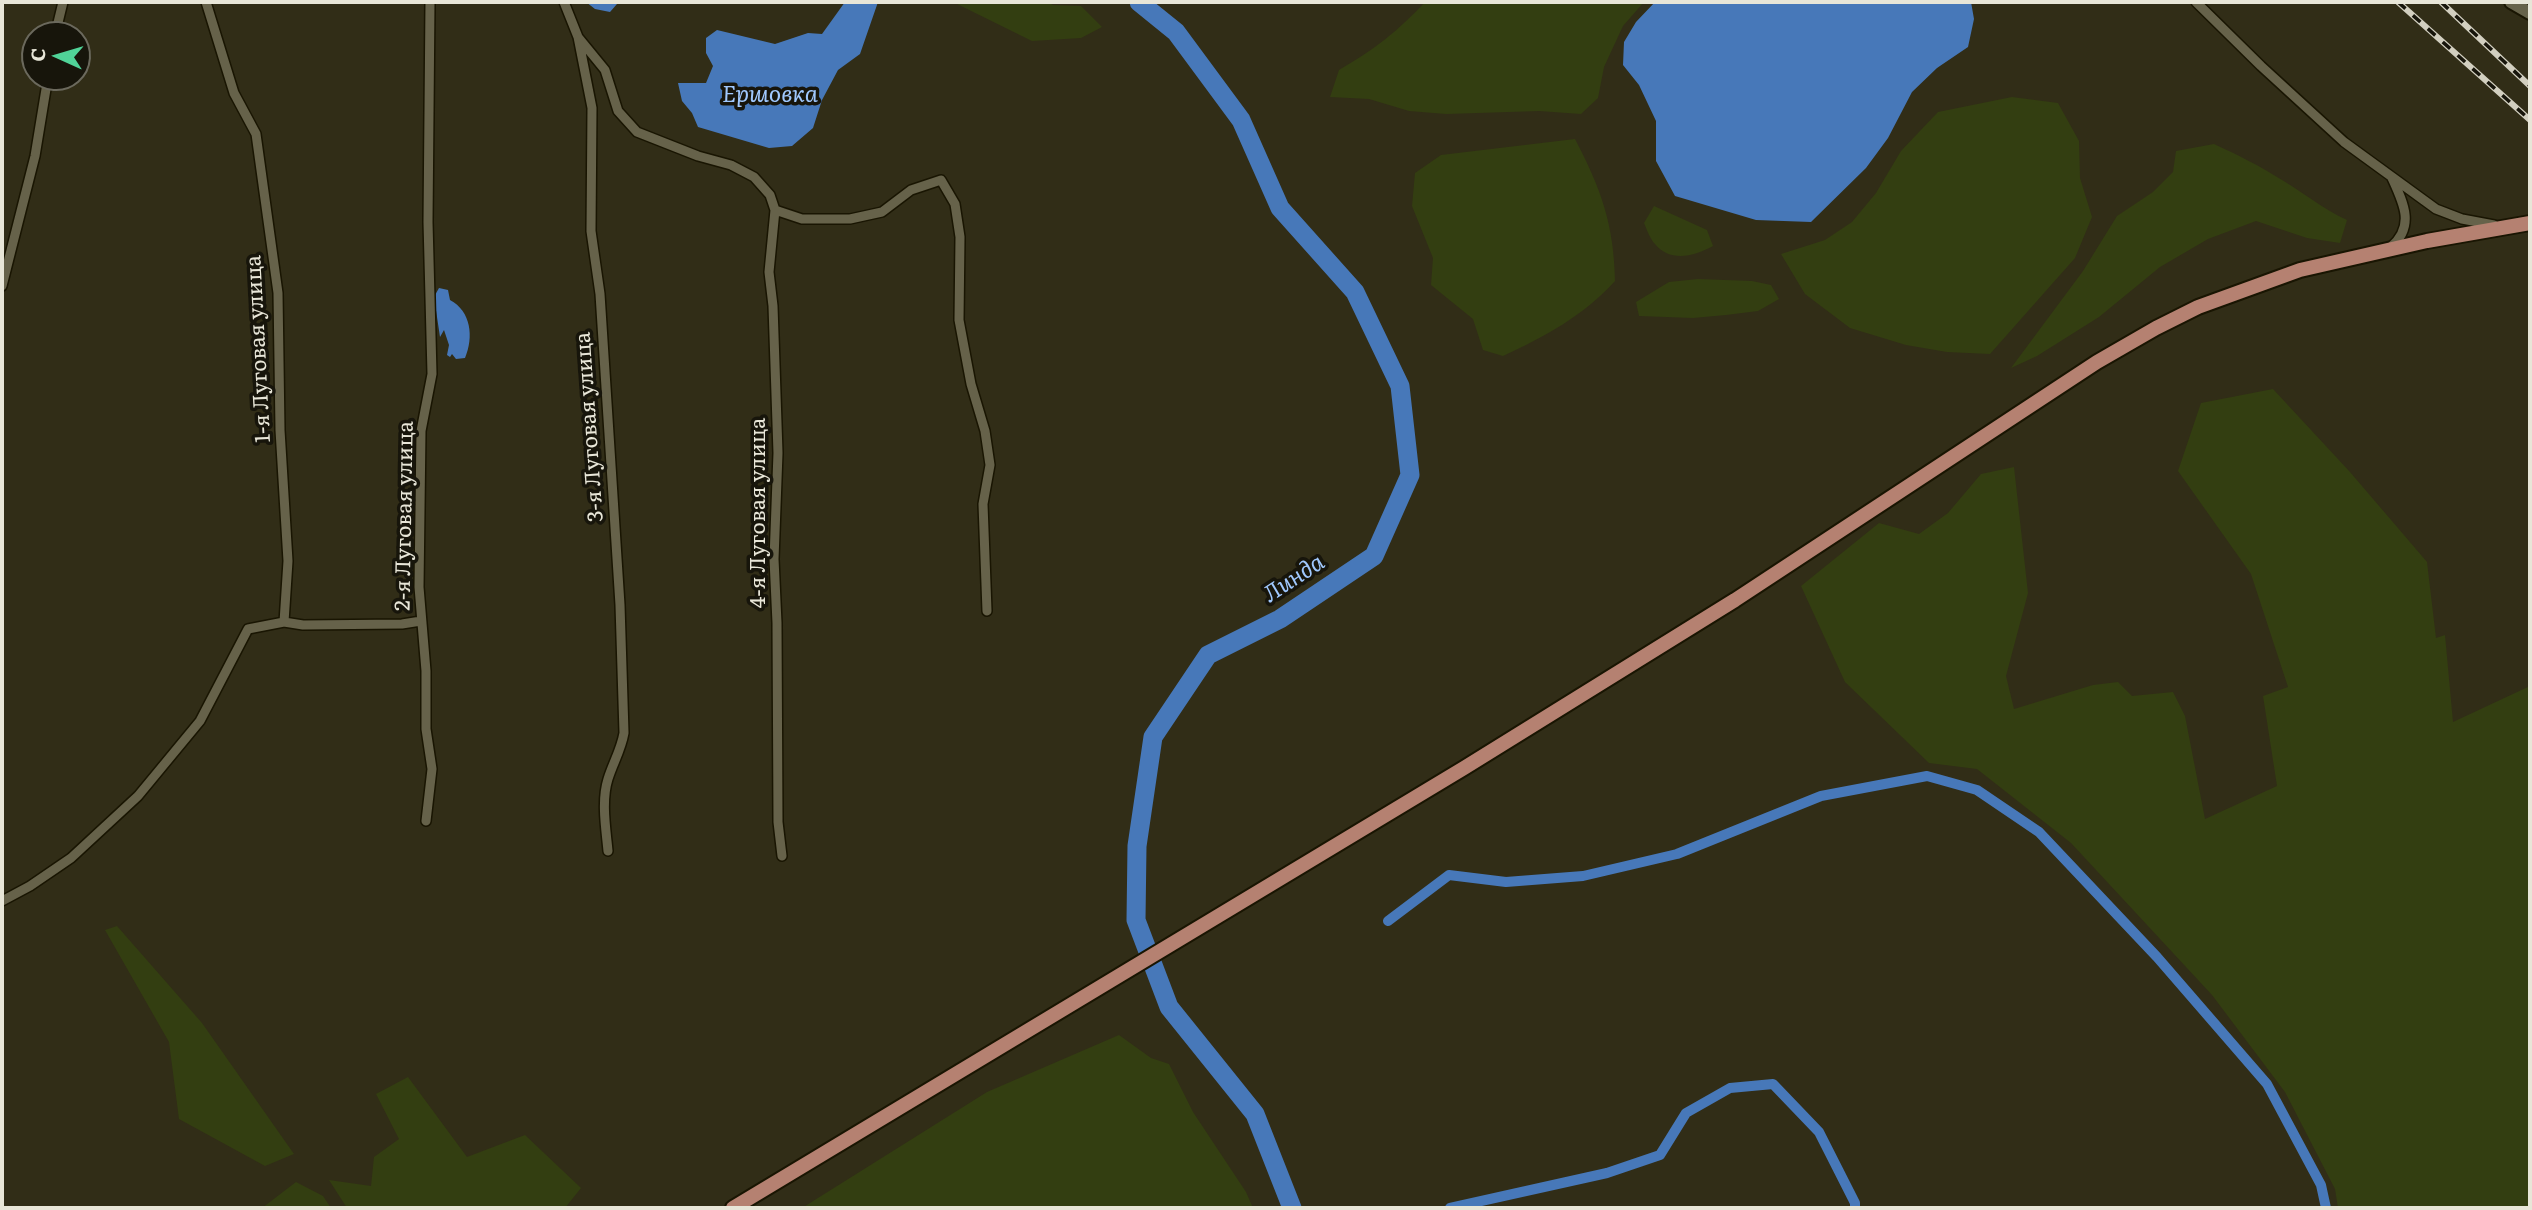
<!DOCTYPE html>
<html>
<head>
<meta charset="utf-8">
<style>
	body { margin:0 }
	#map { position:relative; width:2532px; height:1210px; overflow:hidden; background:#312d17; font-family:Literata,serif }
	canvas { display:block }
	.frame { position:absolute; inset:0; border:4px solid #e8e6d8; pointer-events:none }
	.north { position:absolute; left:21px; top:21px; width:70px; height:70px; box-sizing:border-box; background:#17150b; border:2px solid #6b695d; border-radius:50%; rotate:274deg; font-size:19px; font-weight:700; line-height:28px; text-align:center; color:#e8e6d8 }
	.north::after { content:''; display:block; margin:auto; width:24px; height:32px; background:#50d398; clip-path:polygon(50% 0,100% 100%,50% 72%,0 100%) }
</style>
</head>
<body>
<div id="map">
<canvas width="2532" height="1210"></canvas>
<div class="frame"></div>
<div class="north">С</div>
</div>
<script>
const g = document.querySelector('canvas').getContext('2d');
g.lineJoin = 'round';
function paint(path, color) {
  g.fillStyle = color;
  g.fill(path, 'evenodd');
}
function strokePath(path, color, width, dash) {
  g.strokeStyle = color;
  g.lineWidth = width;
  g.lineCap = dash ? 'butt' : 'round';
  g.setLineDash(dash || []);
  g.stroke(path);
}
function drawText(font, color, halo, rows, align = 'center') {
  g.font = font + ' Literata,serif';
  g.lineWidth = 7;
  g.setLineDash([]);
  g.textBaseline = 'middle';
  g.strokeStyle = halo;
  g.fillStyle = color;
  for (const [text, x, y, turn = 0] of rows) {
    g.save();
    g.translate(x, y);
    g.rotate((+turn || 0) * Math.PI / 180);
    g.textAlign = isNaN(turn) ? turn : align;
    if (halo) g.strokeText(text, 0, 0);
    g.fillText(text, 0, 0);
    g.restore();
  }
}
const green = new Path2D(`
	M953 2H1048L1053 5 1081 6 1102 27 1081 38 1032 41Z
	M1425 2H1644L1623 26 1604 67 1598 98 1581 114 1539 111 1446 114 1409 111 1369 99 1330 97 1339 70C1375 49 1397 32 1425 2Z
	M2012 97 2058 103 2079 141 2080 178 2092 217 2075 258 1990 354 1947 352 1906 345 1850 328 1805 294 1781 254 1825 240 1852 222 1876 193 1901 151 1938 112Z
	M1575 139C1601 189 1614 224 1615 281 1583 316 1546 336 1503 356L1483 350 1473 319 1431 285 1433 258 1412 206 1415 173 1441 155Z
	M2214 144C2238 155 2260 166 2282 180 2304 193 2323 209 2347 220L2340 243 2307 238 2256 221 2208 239 2160 267 2099 317 2037 356 2011 368 2083 271 2117 216 2153 192 2173 172 2176 151Z
	M1654 206 1707 230 1713 246C1695 256 1670 263 1655 244 1650 239 1647 230 1644 223Z
	M1698 279 1752 281 1771 285 1779 299 1758 311 1726 315 1693 318 1639 316 1636 302 1669 282Z
	M2273 389 2350 472 2427 562 2436 638 2445 635 2453 722 2530 686V1208H2338L2335 1189 2285 1092 2212 995 2071 843 1977 769 1929 763 1845 682 1801 586 1879 523 1919 534 1948 513 1981 474 2014 467 2028 593 2006 676 2014 709 2093 685 2118 682 2132 696 2173 692 2185 716 2205 819 2277 786 2263 696 2288 687 2251 574 2178 471 2201 403Z
	M117 926 202 1023 294 1154 265 1166 179 1119 169 1042 105 930Z
	M1119 1035 1151 1058 1169 1064 1193 1112 1246 1192 1253 1208H802L987 1092Z
	M408 1077 467 1157 525 1135 581 1188 565 1208H347L329 1180 371 1186 374 1157 399 1139 376 1094Z
	M296 1182 323 1196 331 1208H262Z`);
const water = new Path2D(`
	M586 2H613L617 4 610 12 595 9Z
	M845 2H878L860 54 838 70 822 100 813 128 792 146 769 148 698 127 692 113 682 101 678 83H706L713 66 706 53V38L717 30 775 44 808 33 822 34Z
	M1655 2H1971L1974 19 1968 47 1937 68 1912 92 1888 138 1866 168 1811 222 1756 220 1675 196 1656 161V121L1639 85 1623 65 1624 42 1636 22Z
	M439 288 448 290 450 300C471 311 474 337 465 358L456 359 452 354 450 357 447 355 449 345 444 330 440 337 434 297Z`);
const canal = new Path2D(`
	M1388 921 1449 875 1506 882 1583 876 1677 854 1821 796 1927 776 1977 790 2039 832 2157 957 2267 1084 2321 1185 2326 1208
	M1450 1208 1607 1173 1660 1155 1686 1113 1730 1088 1773 1084 1819 1132 1855 1203V1208`);
const river = new Path2D(`
	M1139 2 1176 32 1241 120 1280 208 1355 292 1400 386 1410 475 1374 556 1280 619 1208 655 1153 737 1137 846 1136 920 1169 1007 1255 1114 1292 1208`);
const street = new Path2D(`
	M206 2 234 93 256 134 278 293 280 430 288 561 284 622
	M564 2 578 37 592 108 591 231 600 294 620 605 624 733C621 750 613 763 608 779 601 801 606 829 608 851
	M2196 2 2261 66 2344 142 2436 209 2462 219 2494 225
	M55 35 63 2
	M578 37 605 70 618 111 637 132 698 156 731 165 754 177 770 195 775 210 769 272 773 306 778 453 774 559 777 623 778 822 782 856
	M775 210 802 219H850L882 212 911 190 941 180 955 204 960 237 959 320 971 384 985 431 990 465 983 504 987 611
	M2391 247C2415 226 2404 204 2392 178
	M2 286 35 156 48 77
	M426 821 432 769 426 729V671L419 587 421 431 432 374 428 222 430 2
	M2 901 30 886 71 858 138 796 200 721 248 629 284 622 303 625 402 624 421 621`);
const secondary = new Path2D(`
	M2511 2 2530 13`);
const primary = new Path2D(`
	M733 1208 1464 768 1735 600 2097 362 2156 328 2198 307 2300 270 2427 241 2530 223`);
const rail = new Path2D(`
	M2398 2 2530 120
	M2441 2 2530 86`);
const streetNames = [
	["1-я Луговая улица",259,349,-93],
	["3-я Луговая улица",590,427,-94],
	["4-я Луговая улица",759,513,-90],
	["2-я Луговая улица",405,516,-89]
];
const waterNames = [
	["Ершовка",770,95],
	["Линда",1294,579,-33]
];
paint(green, '#333e11');
paint(water, '#4778b9');
strokePath(canal, '#4778b9', 10);
strokePath(river, '#4778b9', 19);
strokePath(street, '#191502', 12);
strokePath(secondary, '#191502', 16);
strokePath(primary, '#191502', 18);
strokePath(street, '#66624a', 9);
strokePath(secondary, '#66624a', 12);
strokePath(primary, '#b58171', 14);
strokePath(rail, '#d2cfc0', 6);
strokePath(rail, '#17150b', 3.5, [10]);
drawText('21px', '#e8e6d8', '#17150b', streetNames);
drawText('italic 23px', '#a0c8fd', '#17150b', waterNames);
</script>
</body>
</html>
